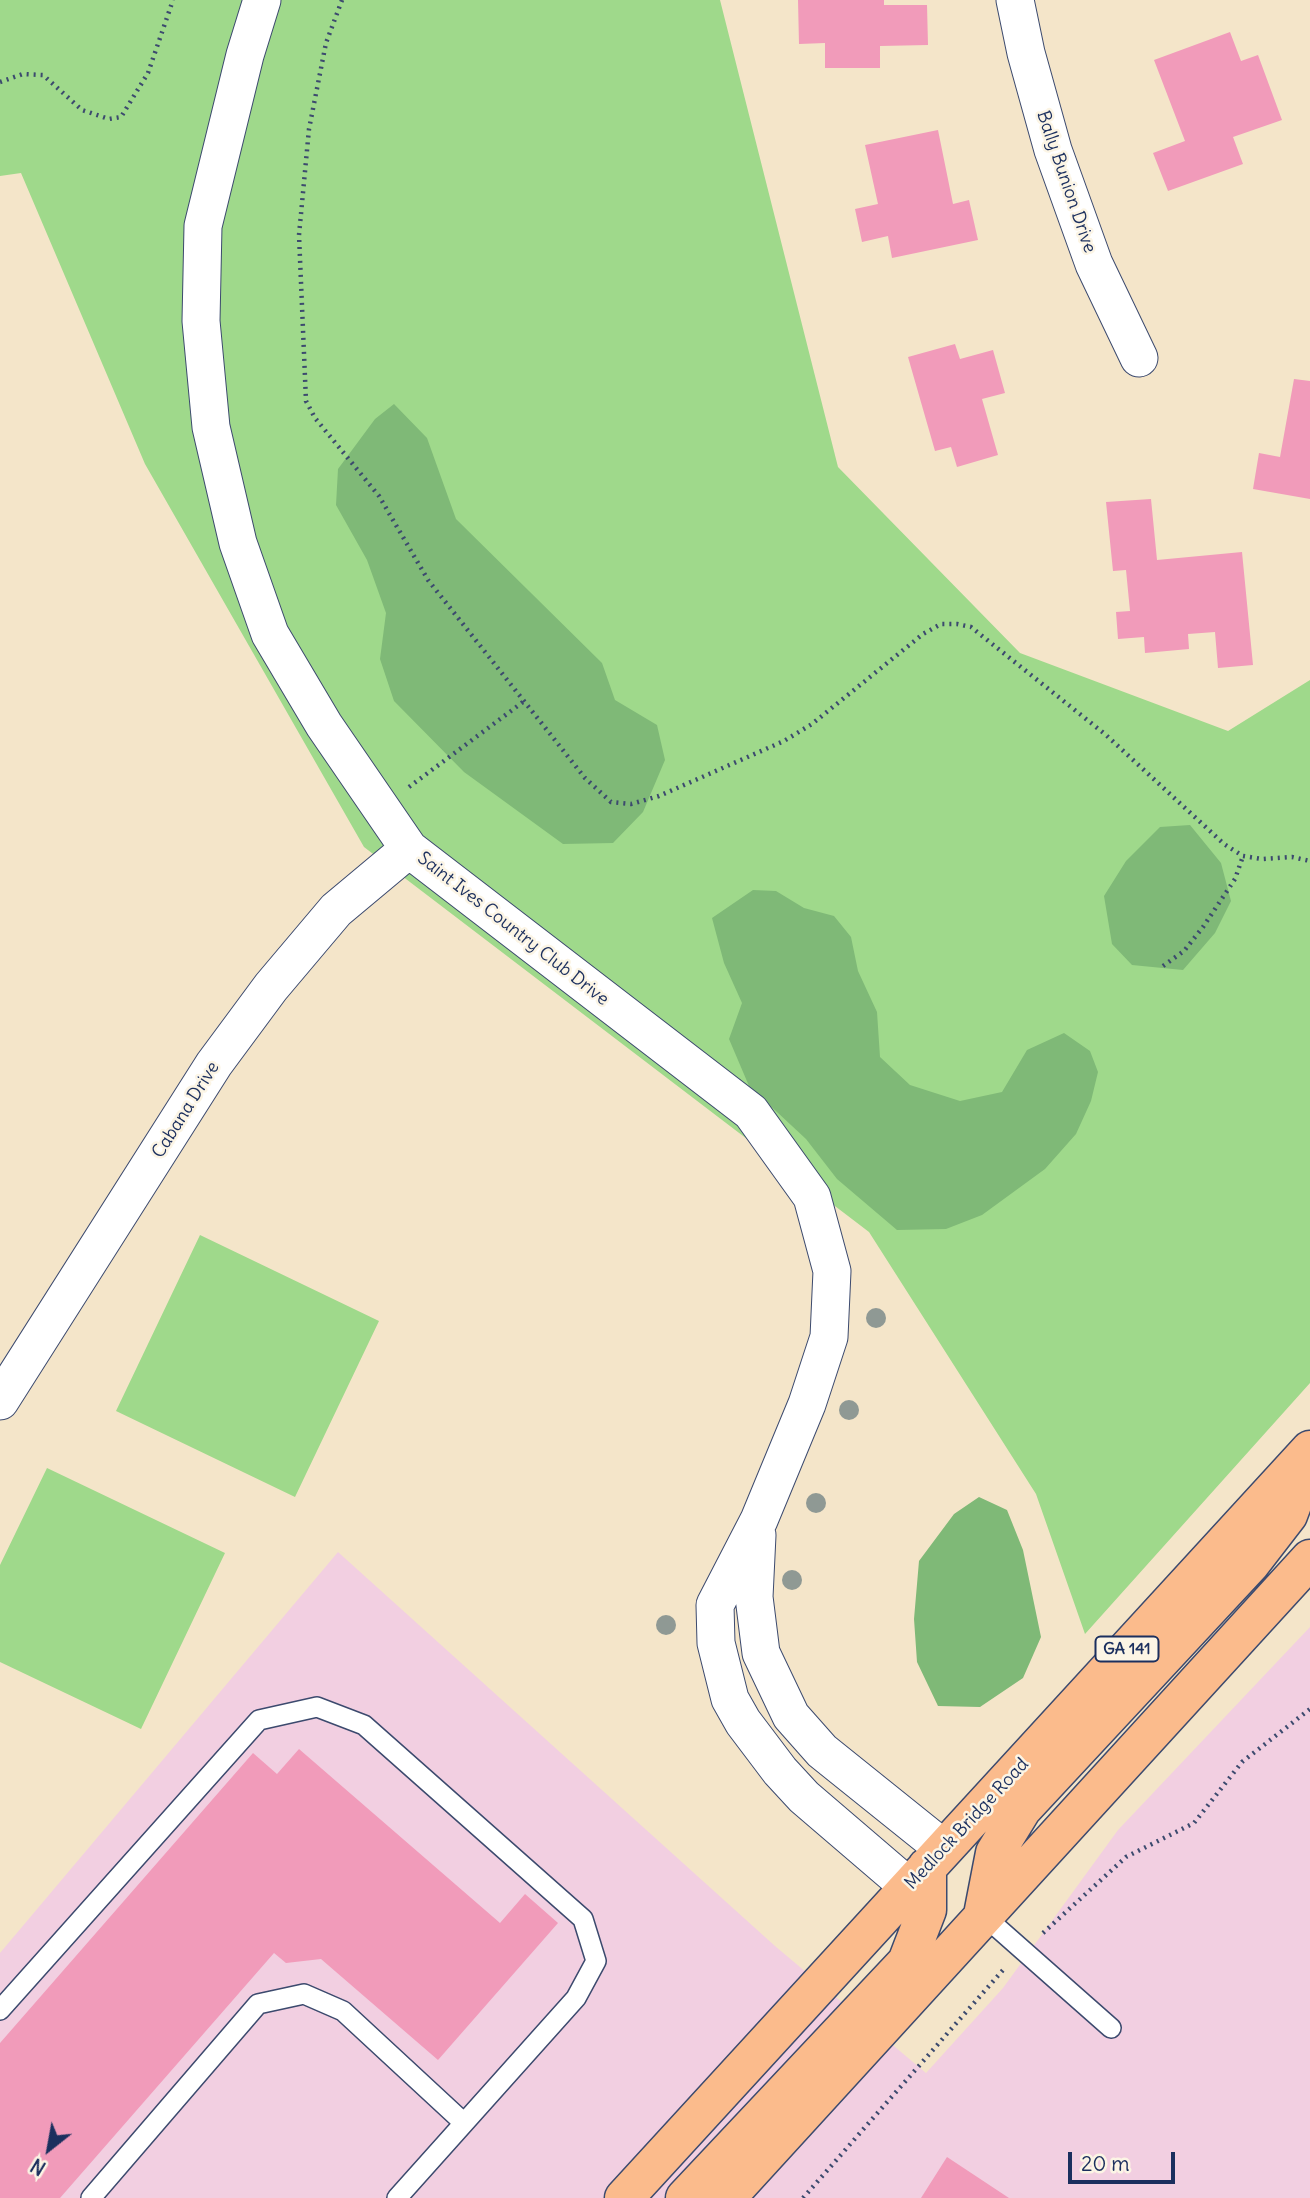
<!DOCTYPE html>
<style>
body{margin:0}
#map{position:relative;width:1310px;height:2198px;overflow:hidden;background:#f4e5c9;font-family:Delius,sans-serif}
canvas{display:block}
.north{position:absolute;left:14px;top:2114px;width:70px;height:70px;-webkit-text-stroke:5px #fcf5e5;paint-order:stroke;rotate:211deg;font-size:19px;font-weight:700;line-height:28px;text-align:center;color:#1b2f5e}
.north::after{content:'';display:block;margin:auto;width:24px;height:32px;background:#1b2f5e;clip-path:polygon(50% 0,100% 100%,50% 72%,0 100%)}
.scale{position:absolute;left:1068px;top:2152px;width:107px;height:32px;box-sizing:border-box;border:4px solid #1b2f5e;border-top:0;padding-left:9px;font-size:21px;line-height:24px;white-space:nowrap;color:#1b2f5e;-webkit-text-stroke:5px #fcf5e5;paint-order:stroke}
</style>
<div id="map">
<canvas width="1310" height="2198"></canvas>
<div class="north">N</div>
<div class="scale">20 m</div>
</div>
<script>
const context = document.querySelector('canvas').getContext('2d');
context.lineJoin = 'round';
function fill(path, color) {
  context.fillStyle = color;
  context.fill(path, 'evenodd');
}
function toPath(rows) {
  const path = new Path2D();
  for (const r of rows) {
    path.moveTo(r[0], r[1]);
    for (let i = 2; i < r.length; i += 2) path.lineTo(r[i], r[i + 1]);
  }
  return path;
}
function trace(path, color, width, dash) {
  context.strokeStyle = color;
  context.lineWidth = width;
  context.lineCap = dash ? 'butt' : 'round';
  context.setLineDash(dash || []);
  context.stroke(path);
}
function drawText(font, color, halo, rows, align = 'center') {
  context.font = font + ' Delius,sans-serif';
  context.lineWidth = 5;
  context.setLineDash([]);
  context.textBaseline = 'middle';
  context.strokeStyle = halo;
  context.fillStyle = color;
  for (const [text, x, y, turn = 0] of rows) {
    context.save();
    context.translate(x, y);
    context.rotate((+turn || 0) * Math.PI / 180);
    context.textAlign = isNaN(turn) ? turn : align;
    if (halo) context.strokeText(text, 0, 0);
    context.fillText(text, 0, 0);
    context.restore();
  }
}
fill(toPath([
 [338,1552,775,1946,926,2073,1003,1988,1118,1830,1310,1627,1310,2198,0,2198,0,1953]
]), '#f2cfe1');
fill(toPath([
 [0,0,720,0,838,467,1020,653,1228,731,1310,680,1310,1383,1085,1634,1036,1494,869,1232,364,847,145,464,21,173,0,176],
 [200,1235,379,1321,295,1497,116,1411],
 [47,1468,225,1553,141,1729,0,1662,0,1565]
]), '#9fd98b');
fill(toPath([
 [394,404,427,438,456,519,602,663,615,700,657,725,665,760,643,812,613,843,563,844,464,772,394,701,380,659,386,613,367,560,336,505,338,469,375,419],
 [1190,825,1221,863,1231,901,1215,933,1183,970,1132,965,1112,944,1104,896,1126,861,1160,827],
 [753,890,776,891,804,908,834,916,851,937,858,971,877,1012,880,1057,910,1085,960,1101,1002,1092,1027,1050,1064,1033,1090,1051,1098,1072,1091,1101,1076,1134,1045,1169,982,1215,946,1229,897,1230,837,1179,806,1139,749,1086,729,1039,742,1003,724,963,712,918],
 [979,1497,1007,1510,1023,1550,1041,1637,1023,1678,980,1707,938,1706,917,1662,914,1619,919,1561,954,1514]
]), '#7fb977');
fill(toPath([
 [798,0,884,0,884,5,927,5,928,45,880,46,880,68,825,68,825,43,799,44],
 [1230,32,1241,61,1258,55,1282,120,1233,137,1243,164,1168,191,1153,153,1185,141,1154,60],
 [938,130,953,204,969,200,978,240,892,258,888,236,862,242,855,209,878,204,865,145],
 [955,344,960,359,993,350,1005,393,982,399,998,455,957,467,951,447,935,451,908,357],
 [1294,379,1310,381,1310,499,1253,489,1259,453,1280,457],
 [1151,499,1157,560,1242,552,1253,665,1218,668,1215,632,1188,634,1189,649,1145,653,1144,637,1118,639,1116,612,1130,611,1126,570,1113,571,1106,502],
 [299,1749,500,1923,525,1894,558,1923,438,2060,321,1959,286,1963,274,1953,60,2198,0,2198,0,2043,253,1753,277,1774],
 [947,2157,1009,2198,921,2198]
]), '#f19bba');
const lane = toPath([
 [983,1915,1111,2028],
 [0,2010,259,1720,317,1707,364,1725,583,1919,596,1961,576,1998,397,2198],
 [91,2198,258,2004,304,1994,343,2011,464,2123]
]);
const street = toPath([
 [262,0,245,55,203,226,201,321,211,427,238,543,270,634,324,725,409,849,751,1112,812,1197,832,1271,829,1337,807,1404,759,1520,715,1605,716,1643,730,1699,743,1722,780,1771,804,1797,909,1887],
 [1015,0,1026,53,1053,150,1094,264,1139,358],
 [0,1401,214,1064,271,987,336,910,409,849],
 [757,1535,754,1597,761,1653,791,1716,822,1751,944,1849]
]);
const highway = toPath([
 [983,1915,995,1853,1022,1809,1251,1563,1288,1515,1297,1491,1292,1470],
 [624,2198,1310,1450],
 [685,2198,907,1962,927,1910,927,1867],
 [726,2198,1310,1559]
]);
trace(lane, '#3c4a6e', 22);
trace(street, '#3c4a6e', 39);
trace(highway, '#3c4a6e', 41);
trace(toPath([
 [342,0,326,43,309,129,299,235,306,401,315,418,379,496,428,580,585,778,611,802,631,804,659,796,784,741,812,724,923,634,941,624,957,624,971,627,1106,735,1224,844,1243,856,1262,859,1292,857,1310,861],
 [0,82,23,74,43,75,82,110,109,119,121,117,148,73,173,0],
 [409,787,523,702],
 [1163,966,1184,951,1203,927,1235,879,1243,856],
 [1043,1933,1126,1857,1194,1823,1242,1762,1310,1709],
 [803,2198,1003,1970]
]), '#3c4a6e', 4.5, [2, 5]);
trace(lane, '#fff', 19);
trace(street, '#fff', 37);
trace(highway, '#fbbb8c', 38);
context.fillStyle = '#8f9994';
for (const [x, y] of [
 [876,1318],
 [849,1410],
 [816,1503],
 [792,1580],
 [666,1625]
]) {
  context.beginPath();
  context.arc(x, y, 10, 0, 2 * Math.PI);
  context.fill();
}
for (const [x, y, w] of [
 [1127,1649,63]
]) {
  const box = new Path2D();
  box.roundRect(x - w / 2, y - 12.5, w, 25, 5);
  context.fillStyle = '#fcf5e5';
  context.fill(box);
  trace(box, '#1b2f5e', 2);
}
drawText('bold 16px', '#1b2f5e', null, [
 ["GA 141",1127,1649]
]);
drawText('18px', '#1b2f5e', '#fcf5e5', [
 ["Bally Bunion Drive",1066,182,71],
 ["Saint Ives Country Club Drive",513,929,38],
 ["Cabana Drive",186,1110,-58],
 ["Medlock Bridge Road",967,1824,-47]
]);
</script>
